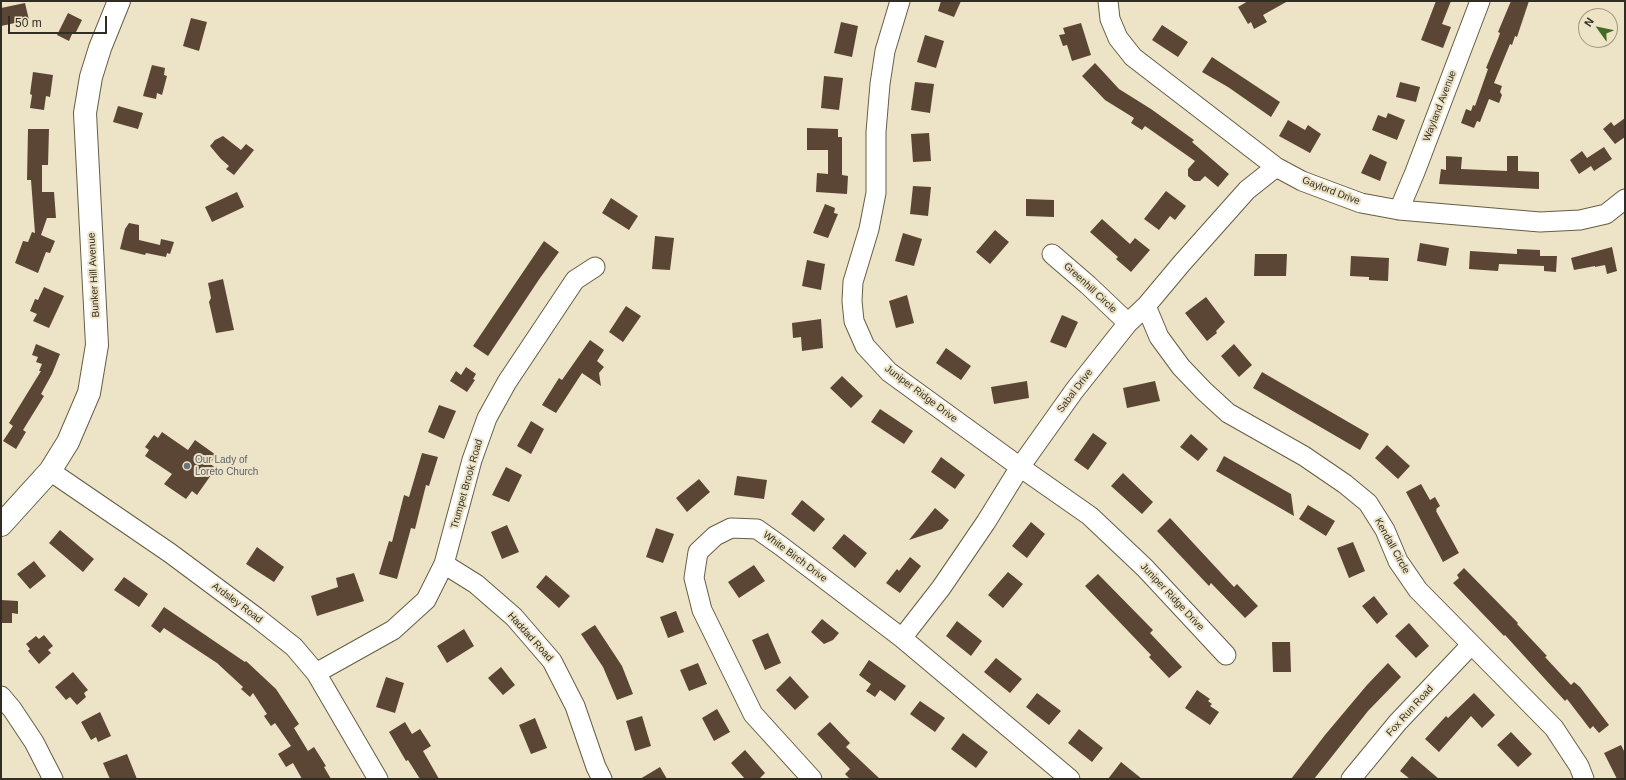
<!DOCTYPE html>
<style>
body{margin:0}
#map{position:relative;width:1626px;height:780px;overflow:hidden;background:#ede3c6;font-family:Arial,sans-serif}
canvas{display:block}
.frame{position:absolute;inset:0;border:2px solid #312d22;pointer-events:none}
.north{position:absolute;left:1578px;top:8px;width:40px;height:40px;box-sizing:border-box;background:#ede3c6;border:1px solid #a29a84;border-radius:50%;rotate:303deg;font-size:11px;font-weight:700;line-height:16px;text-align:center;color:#312d22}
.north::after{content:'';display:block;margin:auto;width:14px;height:18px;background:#436b26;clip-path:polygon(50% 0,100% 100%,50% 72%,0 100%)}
.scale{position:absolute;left:8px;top:16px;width:99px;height:18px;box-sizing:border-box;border:2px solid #312d22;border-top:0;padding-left:5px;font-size:12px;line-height:14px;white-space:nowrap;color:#312d22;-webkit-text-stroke:3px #ede3c6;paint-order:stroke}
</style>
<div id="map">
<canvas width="1626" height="780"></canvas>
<div class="frame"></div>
<div class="north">N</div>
<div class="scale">50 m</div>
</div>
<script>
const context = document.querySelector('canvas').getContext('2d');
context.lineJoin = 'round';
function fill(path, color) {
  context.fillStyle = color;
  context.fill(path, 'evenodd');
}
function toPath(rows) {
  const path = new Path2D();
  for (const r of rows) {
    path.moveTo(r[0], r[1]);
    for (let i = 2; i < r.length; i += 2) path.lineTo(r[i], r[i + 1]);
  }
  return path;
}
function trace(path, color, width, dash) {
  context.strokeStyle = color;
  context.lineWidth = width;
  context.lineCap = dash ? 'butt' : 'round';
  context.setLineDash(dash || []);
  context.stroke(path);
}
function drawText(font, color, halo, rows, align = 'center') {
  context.font = font + ' Arial,sans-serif';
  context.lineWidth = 4;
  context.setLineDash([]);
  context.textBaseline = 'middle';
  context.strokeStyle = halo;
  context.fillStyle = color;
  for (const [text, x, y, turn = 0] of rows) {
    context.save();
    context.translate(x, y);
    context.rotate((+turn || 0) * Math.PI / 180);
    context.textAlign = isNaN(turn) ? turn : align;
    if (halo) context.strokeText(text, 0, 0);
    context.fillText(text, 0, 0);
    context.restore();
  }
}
fill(toPath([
 [941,1,961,1,954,17,938,11],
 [1248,1,1288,1,1263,15,1267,22,1254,29,1251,22,1248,24,1238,7],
 [1436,1,1451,1,1442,24,1451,27,1443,48,1421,40],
 [1511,1,1529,1,1517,37,1515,36,1512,45,1510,44,1494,83,1502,86,1500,92,1502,95,1499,103,1489,99,1480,122,1477,121,1474,128,1461,123,1466,109,1471,111,1473,105,1475,106,1488,69,1486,68,1498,39,1500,33,1498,32],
 [25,3,29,20,1,26,1,8],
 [68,13,82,20,75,34,73,32,69,41,57,35],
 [191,18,207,22,199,51,183,46],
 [841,22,858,26,852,57,834,53],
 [1081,23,1091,55,1072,61,1067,45,1063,46,1059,35,1065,34,1063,28],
 [1162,25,1188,42,1178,57,1152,40],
 [925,35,944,41,936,68,917,62],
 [1212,57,1280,102,1271,117,1228,87,1202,72],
 [1095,63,1119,89,1151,109,1194,140,1192,142,1229,174,1218,187,1205,176,1200,181,1194,181,1188,176,1188,169,1195,161,1145,126,1142,130,1131,123,1134,118,1105,100,1082,76],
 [152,65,165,68,164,75,167,76,162,95,157,93,156,99,143,96],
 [33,72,53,75,50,97,46,96,44,110,30,108,32,95,30,94],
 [824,76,843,78,839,110,821,108],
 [915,82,934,84,930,113,911,110],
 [1400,82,1420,87,1416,102,1396,97],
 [118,106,143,113,138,129,113,122],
 [1388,113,1405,120,1397,140,1372,130,1378,115,1386,118],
 [1625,118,1625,137,1615,144,1603,129,1611,122,1614,126],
 [1288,120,1305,130,1308,125,1321,134,1310,153,1279,136],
 [807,128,838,129,838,137,842,137,842,175,848,176,847,194,816,192,817,173,828,174,828,150,807,150],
 [28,129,49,129,48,165,42,165,42,192,54,192,56,218,47,218,41,235,55,241,50,253,46,252,38,273,15,263,23,241,28,242,32,232,35,233,31,180,27,180],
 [929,133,931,161,913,162,911,134],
 [223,136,241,150,246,144,254,150,234,175,226,169,229,166,221,159,210,146,215,140],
 [1604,147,1612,159,1594,171,1591,166,1579,174,1570,160,1582,151,1587,158],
 [1370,154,1387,162,1380,181,1361,173],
 [1446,156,1462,157,1461,169,1507,171,1507,156,1518,156,1518,171,1539,172,1539,189,1439,184,1441,169,1446,170],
 [913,186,931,187,928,216,910,214],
 [1166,191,1186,206,1175,220,1170,216,1159,230,1144,219],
 [237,192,244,207,212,222,205,207],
 [611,198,638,216,629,230,602,213],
 [1026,199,1054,200,1054,217,1026,216],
 [825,204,835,208,834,213,838,214,828,238,813,233],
 [1102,219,1130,244,1135,238,1150,250,1131,272,1116,259,1118,257,1090,232],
 [129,223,139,225,139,240,160,245,161,239,174,242,170,254,167,253,166,257,146,253,145,255,120,249,125,229],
 [995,230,1009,242,990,264,976,252],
 [903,233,922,239,914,266,895,261],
 [655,236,674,238,670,270,652,269],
 [544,241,559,252,540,278,488,356,473,346],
 [1420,243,1449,248,1446,266,1417,261],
 [1612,247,1617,271,1607,274,1605,265,1595,267,1595,266,1574,270,1571,258],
 [1517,249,1540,250,1540,256,1557,256,1556,272,1544,271,1544,266,1499,264,1498,271,1469,269,1470,251,1517,254],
 [1255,254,1287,254,1286,276,1254,276],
 [1351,256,1389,258,1388,281,1369,280,1369,277,1350,276],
 [807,260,825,264,821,290,802,286],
 [223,279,234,330,216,333,209,302,211,298,208,283],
 [44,287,64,296,49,328,33,321,37,314,30,311,35,299,38,300],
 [907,295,914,323,896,328,889,301],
 [1206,297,1225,322,1216,331,1217,333,1207,341,1185,313],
 [626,306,641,316,623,342,609,332],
 [1062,315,1078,322,1066,348,1050,342],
 [821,319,823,348,802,351,801,337,793,338,792,323],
 [590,340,604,350,597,361,604,367,599,373,601,386,582,373,556,413,542,405,559,378,562,380],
 [36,344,60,354,52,374,41,394,44,396,23,430,26,432,16,449,3,441,13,426,9,423,41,371,39,371,42,364,36,362,38,357,32,355],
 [1234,344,1252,365,1239,377,1221,356],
 [946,348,971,366,961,380,936,363],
 [466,367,476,374,473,379,475,380,467,392,450,381,456,371,461,375],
 [1262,372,1369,434,1360,450,1253,388],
 [842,376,863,396,851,408,830,388],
 [1027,381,1029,398,994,404,991,387],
 [1155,381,1160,401,1127,408,1123,388],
 [439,405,456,411,444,439,428,432],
 [880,409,913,431,904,444,871,422],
 [531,421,544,429,531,454,517,446],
 [162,432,188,450,195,440,216,455,210,464,216,468,197,495,192,491,186,499,164,484,172,474,145,456,149,450,145,447,154,435,158,438],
 [1093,433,1107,443,1088,470,1074,460],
 [1191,434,1208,449,1198,461,1180,447],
 [1387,445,1410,466,1398,479,1375,458],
 [422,453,438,457,429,486,426,485,415,529,411,528,397,579,379,574,389,541,392,542,404,495,409,497],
 [1224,456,1291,494,1294,516,1216,471],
 [941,457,965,475,955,489,931,472],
 [506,467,522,475,509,502,492,495],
 [1123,473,1153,502,1142,514,1111,486],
 [737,476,767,480,764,499,734,495],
 [699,479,710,492,687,512,676,498],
 [1421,484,1430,500,1435,497,1440,506,1436,509,1437,510,1436,511,1459,553,1443,562,1406,492],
 [802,500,825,519,814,532,791,514],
 [1308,505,1335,521,1326,536,1299,519],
 [935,508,949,520,942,529,909,540],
 [1170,518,1234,587,1237,584,1258,606,1245,618,1211,583,1209,586,1157,531],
 [1031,522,1045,534,1027,558,1012,546],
 [507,525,519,552,502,559,491,532],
 [656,528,674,534,663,563,646,557],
 [60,530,94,559,83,572,49,543],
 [844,534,867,553,855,568,832,548],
 [1353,542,1365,571,1349,578,1337,548],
 [257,547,284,567,274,582,246,564],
 [910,557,921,566,900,593,886,583,897,569,899,571],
 [34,561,46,576,30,589,17,574],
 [754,565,765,581,739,598,728,582],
 [1464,568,1518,623,1517,624,1547,656,1545,657,1571,685,1574,682,1580,687,1609,725,1599,733,1593,726,1590,729,1567,699,1565,701,1505,635,1504,636,1453,583,1459,578,1457,575],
 [1008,572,1023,584,1003,608,988,595],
 [354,573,364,601,317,616,311,596,338,587,336,578],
 [1098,574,1153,630,1150,633,1182,667,1169,678,1149,657,1151,655,1085,586],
 [546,575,570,596,559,608,536,587],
 [124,577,148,594,139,607,114,590],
 [1374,596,1388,614,1377,624,1362,606],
 [1,600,18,601,18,614,12,613,12,623,1,623],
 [164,607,245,662,246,661,276,689,299,724,294,728,308,751,314,747,326,766,324,767,331,779,302,779,293,763,286,767,278,754,291,746,275,723,271,726,264,716,267,714,253,693,250,697,241,689,243,687,217,663,182,640,164,628,160,633,151,626],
 [676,611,684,632,668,638,660,617],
 [822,619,839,633,833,640,824,644,811,632],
 [957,621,982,641,971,656,946,636],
 [1409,623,1429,646,1416,658,1395,636],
 [595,625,622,666,633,694,617,700,603,667,581,634],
 [464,629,474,646,447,663,437,646],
 [768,633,781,663,765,670,752,640],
 [44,635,53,646,48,650,51,653,39,664,28,651,30,649,26,644,36,636,39,639],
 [1272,642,1290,642,1291,672,1273,672],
 [996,658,1022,679,1010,693,984,672],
 [869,660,906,686,895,701,880,690,875,697,866,691,871,684,859,675],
 [698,663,707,684,689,691,680,670],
 [1388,663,1401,677,1368,711,1314,779,1291,779,1325,735,1367,685],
 [501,667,515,685,503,695,488,678],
 [73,672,88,690,84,693,86,697,77,705,70,697,66,700,55,687],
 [790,676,809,697,795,710,776,690],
 [386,677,404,683,395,713,376,707],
 [1197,690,1210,699,1208,701,1212,704,1210,706,1219,712,1210,725,1185,708],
 [1037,693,1061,711,1049,725,1026,707],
 [1474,693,1495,715,1482,728,1471,716,1439,752,1425,739,1446,716,1448,718],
 [920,701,945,718,935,732,910,714],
 [717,709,730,732,714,741,702,718],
 [100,712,111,736,98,742,96,737,91,740,81,722],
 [642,716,651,746,635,751,626,721],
 [535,718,547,748,531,754,519,725],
 [405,722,412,734,420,729,431,746,423,751,439,779,420,779,408,760,406,761,389,732],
 [830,722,850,743,846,747,880,779,850,779,845,774,850,769,817,734],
 [1079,729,1103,748,1092,762,1068,743],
 [1511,732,1532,754,1518,767,1497,745],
 [963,733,988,752,976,768,951,749],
 [1621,745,1625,753,1625,779,1617,779,1604,753],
 [745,750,765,773,759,779,745,779,731,763],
 [127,754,137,779,110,779,103,763],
 [1412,756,1439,779,1410,779,1400,771],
 [1121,762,1142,779,1108,779],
 [660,767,667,779,640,779]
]), '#5b4635');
const minor = toPath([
 [900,1,885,51,880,84,876,132,876,193,869,229,853,282,852,301,854,321,865,346,889,372,1020,467,1090,516,1145,568,1226,655],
 [1108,1,1110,19,1118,38,1133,57,1276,167,1302,181,1334,193,1361,203,1399,210,1540,222,1580,220,1606,214,1625,199],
 [1399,210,1415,172,1480,1],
 [1052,254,1088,285,1128,323],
 [1146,306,1159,337,1181,367,1204,391,1228,413,1304,456,1345,484,1368,503,1385,530,1398,561,1418,590,1554,728,1579,766,1584,779],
 [50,471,170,553,256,617,294,647,316,673,378,779],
 [444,564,476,584,514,617,552,661,575,706,596,767,602,779],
 [902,638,941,588,986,522,1020,467,1074,391,1128,323,1146,306,1182,263,1247,190,1276,167],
 [316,673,393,630,426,600,444,564,472,460,487,418,507,382,575,280,595,267],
 [1,696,12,709,34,742,53,779],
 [812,779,753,714,702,610,694,578,698,552,715,536,731,528,757,529,781,546,902,638,1070,779],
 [1351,779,1398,722,1471,645]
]);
const major = toPath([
 [1,525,50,471,68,442,89,393,97,345,85,113,91,77,100,48,119,1]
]);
trace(minor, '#665e44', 21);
trace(major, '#665e44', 24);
trace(minor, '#fff', 19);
trace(major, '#fff', 22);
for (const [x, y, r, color] of [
 [187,466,4,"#6b7280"]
]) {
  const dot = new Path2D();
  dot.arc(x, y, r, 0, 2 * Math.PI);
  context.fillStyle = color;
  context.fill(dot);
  trace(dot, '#ede3c6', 1.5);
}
drawText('10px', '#312d22', '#ede3c6', [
 ["Wayland Avenue",1440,106,-69],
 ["Gaylord Drive",1331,191,21],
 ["Bunker Hill Avenue",94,275,-93],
 ["Greenhill Circle",1090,288,43],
 ["Sabal Drive",1075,391,-53],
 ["Juniper Ridge Drive",921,394,37],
 ["Trumpet Brook Road",467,484,-74],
 ["Kendall Circle",1392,546,61],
 ["White Birch Drive",795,557,37],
 ["Juniper Ridge Drive",1172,597,47],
 ["Ardsley Road",237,603,37],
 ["Haddad Road",530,637,48],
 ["Fox Run Road",1410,711,-48]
]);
drawText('10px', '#5b616d', '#ede3c6', [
 ["Our Lady of",195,460],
 ["Loreto Church",195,472]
], 'left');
</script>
